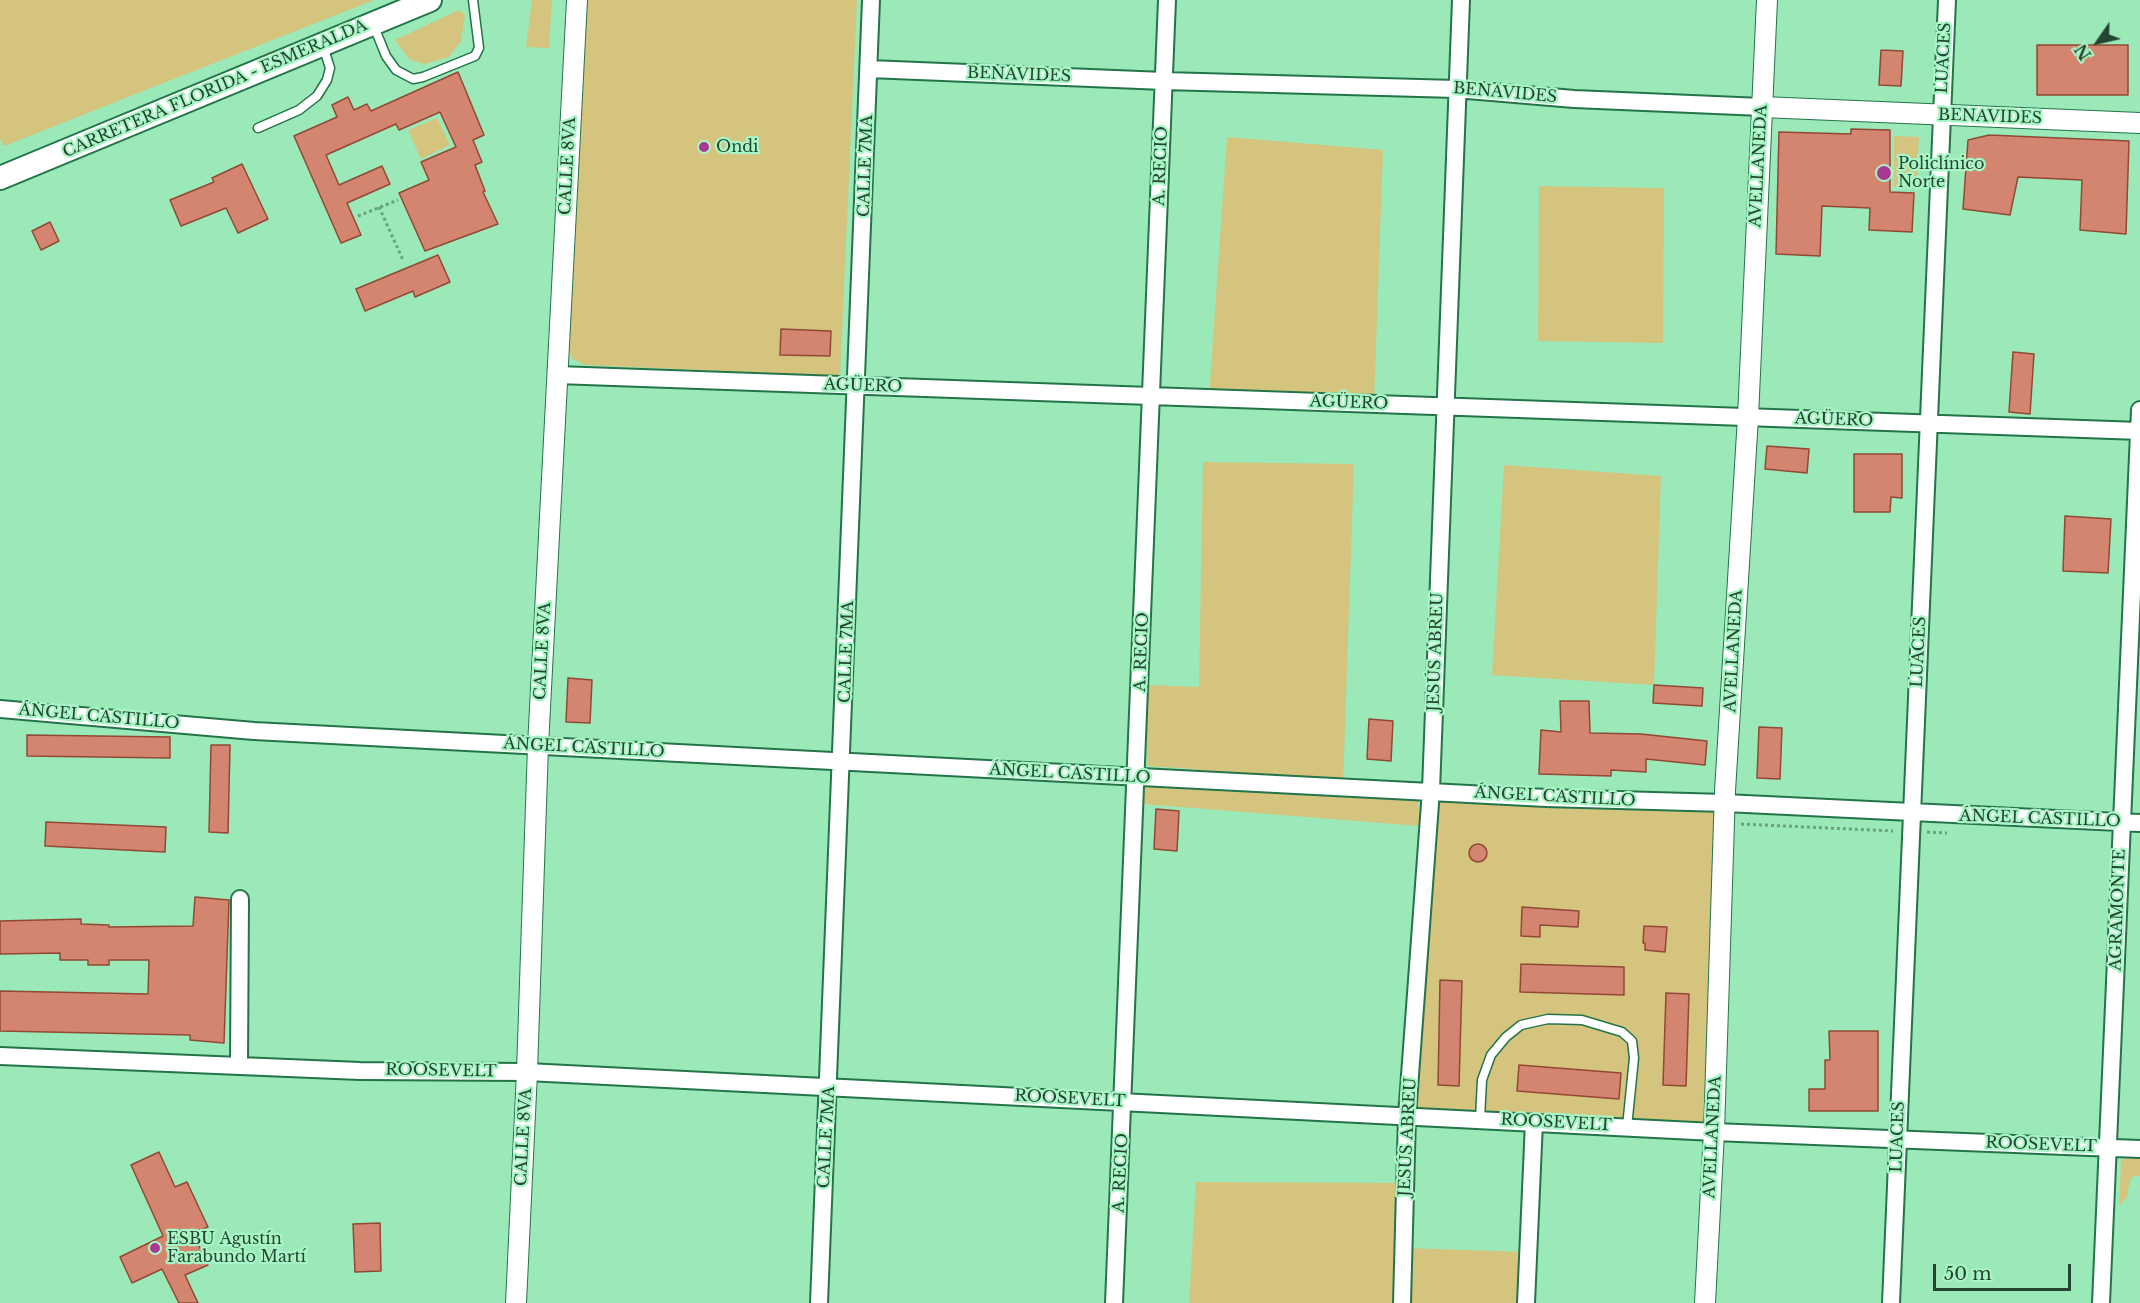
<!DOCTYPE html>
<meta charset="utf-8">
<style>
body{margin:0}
#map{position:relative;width:2140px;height:1303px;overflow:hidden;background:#9be8b8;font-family:"Libre Baskerville",serif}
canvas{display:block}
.north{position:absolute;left:2068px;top:12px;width:60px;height:60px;-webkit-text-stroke:4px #a8f6c5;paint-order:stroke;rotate:236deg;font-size:16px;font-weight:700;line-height:24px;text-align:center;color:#254532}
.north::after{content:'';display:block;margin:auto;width:21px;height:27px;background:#254532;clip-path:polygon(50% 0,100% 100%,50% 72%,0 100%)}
.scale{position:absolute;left:1933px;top:1264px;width:138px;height:27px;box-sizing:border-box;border:3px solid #254532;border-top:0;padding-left:8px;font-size:18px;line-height:21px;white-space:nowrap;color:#254532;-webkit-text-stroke:4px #a8f6c5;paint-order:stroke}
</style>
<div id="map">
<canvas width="2140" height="1303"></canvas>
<div class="north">N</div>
<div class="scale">50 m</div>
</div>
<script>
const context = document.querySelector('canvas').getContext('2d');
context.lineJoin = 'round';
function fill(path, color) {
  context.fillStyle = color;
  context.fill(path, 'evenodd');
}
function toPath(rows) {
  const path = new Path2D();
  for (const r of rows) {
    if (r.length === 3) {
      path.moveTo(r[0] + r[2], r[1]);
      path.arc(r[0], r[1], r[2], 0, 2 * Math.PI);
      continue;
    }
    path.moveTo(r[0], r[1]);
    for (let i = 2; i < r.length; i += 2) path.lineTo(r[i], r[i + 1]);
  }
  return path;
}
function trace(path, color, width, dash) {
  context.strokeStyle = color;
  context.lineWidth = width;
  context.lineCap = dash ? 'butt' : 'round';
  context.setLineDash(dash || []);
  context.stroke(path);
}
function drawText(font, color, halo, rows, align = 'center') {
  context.font = font + ' "Libre Baskerville",serif';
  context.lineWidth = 4.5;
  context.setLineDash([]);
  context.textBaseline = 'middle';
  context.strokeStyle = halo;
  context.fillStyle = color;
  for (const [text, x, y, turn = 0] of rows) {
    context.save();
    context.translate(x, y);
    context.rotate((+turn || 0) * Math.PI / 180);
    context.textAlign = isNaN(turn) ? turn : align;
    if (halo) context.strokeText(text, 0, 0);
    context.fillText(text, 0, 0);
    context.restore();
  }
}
fill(toPath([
 [0,0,374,0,4,146,0,139],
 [532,0,552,0,549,48,526,47],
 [584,0,857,0,840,376,585,365,571,358,566,321],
 [459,10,465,15,461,41,449,57,425,64,410,60,395,40],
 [437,118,450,145,421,159,408,130],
 [1894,136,1919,137,1916,188,1894,187],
 [1227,137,1383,150,1374,404,1209,398],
 [1539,186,1664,188,1663,343,1538,341],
 [1203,462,1354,464,1343,786,1725,803,1714,1132,1407,1116,1430,791,1418,803,1420,826,1143,804,1144,787,1196,787,1195,769,1147,766,1147,685,1199,687],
 [1504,465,1661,476,1654,685,1492,675],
 [2131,1155,2140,1156,2140,1176,2134,1176,2130,1180,2127,1197,2119,1206,2121,1160],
 [1196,1182,1405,1183,1404,1248,1528,1252,1526,1303,1189,1303]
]), '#d4c47e');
const building = toPath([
 [2037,45,2128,45,2128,95,2037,95,2037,45],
 [1881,50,1903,51,1901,86,1879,85,1881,50],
 [458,72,484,135,473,140,482,162,475,165,485,191,483,192,498,224,425,251,399,193,429,180,421,162,456,147,440,112,399,130,396,124,326,155,339,185,382,166,390,184,347,203,361,235,341,243,294,136,337,117,332,105,348,97,354,110,367,104,371,111,458,72],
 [1851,129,1890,130,1890,192,1914,193,1912,232,1869,230,1870,208,1822,206,1820,256,1776,254,1779,132,1851,134,1851,129],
 [1989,135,2129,141,2126,234,2080,230,2082,180,2018,177,2010,215,1963,209,1968,140,1989,135],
 [242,164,268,219,238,233,226,208,181,226,170,200,214,182,212,178,242,164],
 [50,222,59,241,41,250,32,231,50,222],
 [438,255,450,282,415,297,413,291,365,311,356,289,438,255],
 [781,329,831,331,830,356,780,355,781,329],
 [2013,352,2034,354,2030,414,2009,412,2013,352],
 [1767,446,1809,449,1807,473,1765,469,1767,446],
 [1854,454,1902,454,1902,498,1891,497,1890,512,1854,512,1854,454],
 [2065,516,2111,519,2108,573,2063,571,2065,516],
 [568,678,592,680,590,723,566,722,568,678],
 [1654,685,1703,688,1702,706,1653,703,1654,685],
 [1560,701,1589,701,1590,733,1641,734,1707,741,1705,765,1646,759,1646,772,1611,770,1611,776,1539,774,1541,730,1561,732,1560,701],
 [1369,719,1393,721,1391,761,1367,759,1369,719],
 [1759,727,1782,728,1780,779,1757,778,1759,727],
 [27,735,170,737,170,758,27,756,27,735],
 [211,745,230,745,228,833,209,832,211,745],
 [1156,809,1179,811,1177,851,1154,849,1156,809],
 [46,822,166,827,165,852,45,846,46,822],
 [1478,853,9],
 [195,897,229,900,224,1043,190,1040,190,1035,0,1031,0,991,148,994,149,960,109,960,109,965,88,965,88,960,60,960,60,953,0,954,0,921,81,919,81,924,109,925,109,927,193,926,195,897],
 [1522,907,1579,911,1578,927,1540,925,1540,937,1521,936,1522,907],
 [1644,926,1667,927,1665,952,1645,950,1645,943,1643,943,1644,926],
 [1521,964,1624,967,1624,995,1520,992,1521,964],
 [1440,980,1462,981,1459,1086,1438,1085,1440,980],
 [1666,993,1689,994,1686,1086,1663,1085,1666,993],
 [1829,1031,1878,1031,1878,1111,1809,1111,1809,1089,1825,1089,1825,1060,1830,1060,1829,1031],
 [1519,1065,1621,1073,1619,1099,1517,1091,1519,1065],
 [159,1152,175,1187,187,1182,208,1227,193,1233,208,1265,185,1275,198,1303,179,1303,162,1269,132,1283,120,1257,163,1236,131,1165,159,1152],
 [380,1223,381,1271,355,1272,353,1224,380,1223]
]);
fill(building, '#d3856f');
trace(building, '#914935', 1.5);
const service = toPath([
 [373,24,386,56,396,70,413,79,423,77,475,56,479,48,473,0],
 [258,128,299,110,317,96,327,80,330,68,323,46],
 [1480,1119,1482,1080,1491,1055,1506,1037,1521,1025,1548,1019,1582,1020,1622,1032,1632,1041,1634,1058,1627,1127]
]);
const minor = toPath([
 [869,69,1164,81,1456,89,1574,99,1762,107],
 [557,375,2140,431],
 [0,709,254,731,1546,798,1725,803,2140,823],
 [0,1056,360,1071,527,1072,1714,1132,2140,1149],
 [239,1064,240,899],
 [819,1303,871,0],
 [1114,1303,1167,0],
 [1402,1303,1407,1116,1431,790,1461,0],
 [1526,1303,1534,1122],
 [1891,1303,1947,0],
 [2101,1303,2140,410]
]);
const tertiary = toPath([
 [1762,107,2140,123],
 [516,1303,527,1072,538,746,577,0],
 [1705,1303,1714,1132,1725,791,1748,417,1767,0]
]);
const secondary = toPath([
 [0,178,430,0]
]);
trace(service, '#24744a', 11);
trace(minor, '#24744a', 20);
trace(tertiary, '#24744a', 22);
trace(secondary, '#24744a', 26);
trace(toPath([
 [379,207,403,260],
 [358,216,398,200],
 [1741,824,1893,831],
 [1927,832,1947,833]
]), '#68a27e', 3, [3, 3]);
trace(service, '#fff', 8);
trace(minor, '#fff', 16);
trace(tertiary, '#fff', 20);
trace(secondary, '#fff', 22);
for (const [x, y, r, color] of [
 [704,147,6,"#a93893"],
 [1884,173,8,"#a93893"],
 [155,1248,6,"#a93893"]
]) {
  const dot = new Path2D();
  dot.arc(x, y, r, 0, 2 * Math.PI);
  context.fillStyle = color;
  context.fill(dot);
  trace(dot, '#a8f6c5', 2);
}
drawText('16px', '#254532', '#a8f6c5', [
 ["LUACES",1944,58,-87],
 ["BENAVIDES",1019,75,2],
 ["CARRETERA FLORIDA - ESMERALDA",215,89,-23],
 ["BENAVIDES",1505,93,5],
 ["BENAVIDES",1990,117,2],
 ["CALLE 8VA",568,166,-87],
 ["CALLE 7MA",866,166,-88],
 ["A. RECIO",1161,166,-88],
 ["AVELLANEDA",1759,166,-87],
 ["AGÜERO",863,386,2],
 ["AGÜERO",1349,403,2],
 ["AGÜERO",1834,420,2],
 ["CALLE 8VA",543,651,-87],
 ["AVELLANEDA",1734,651,-87],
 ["CALLE 7MA",847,652,-88],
 ["A. RECIO",1142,652,-88],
 ["JESÚS ABREU",1436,652,-88],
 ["LUACES",1919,652,-87],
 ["ÁNGEL CASTILLO",99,717,5],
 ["ÁNGEL CASTILLO",584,748,3],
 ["ÁNGEL CASTILLO",1070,774,3],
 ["ÁNGEL CASTILLO",1555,797,3],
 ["ÁNGEL CASTILLO",2040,819,2],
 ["AGRAMONTE",2118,910,-88],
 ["ROOSEVELT",441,1071,1],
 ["ROOSEVELT",1070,1099,3],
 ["ROOSEVELT",1556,1123,3],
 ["CALLE 8VA",524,1137,-87],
 ["CALLE 7MA",827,1137,-87],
 ["JESÚS ABREU",1408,1137,-87],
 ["AVELLANEDA",1713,1137,-87],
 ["LUACES",1898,1137,-88],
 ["ROOSEVELT",2041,1145,2],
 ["A. RECIO",1121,1173,-87]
]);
drawText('16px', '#254532', '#a8f6c5', [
 ["Ondi",716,147],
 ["Policlínico",1898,164],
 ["Norte",1898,182],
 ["ESBU Agustín",167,1239],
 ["Farabundo Martí",167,1257]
], 'left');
</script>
